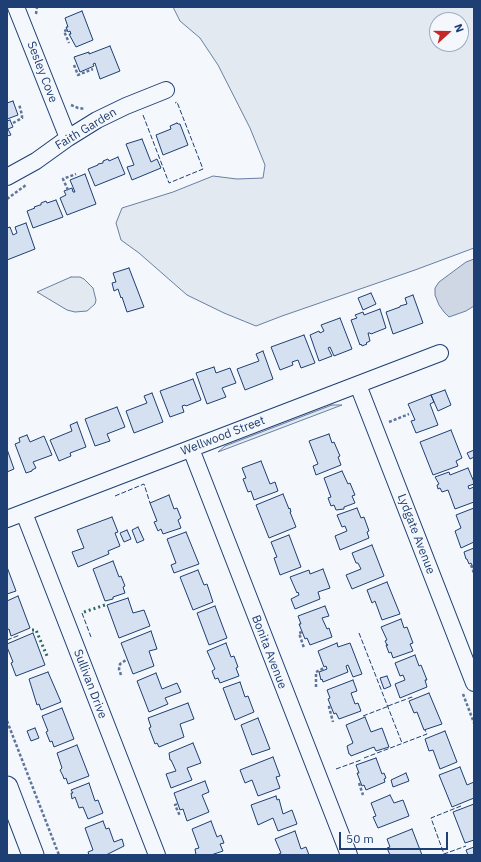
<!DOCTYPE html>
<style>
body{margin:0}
#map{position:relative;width:481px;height:862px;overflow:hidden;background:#f4f7fb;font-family:"IBM Plex Sans",sans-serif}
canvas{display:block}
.frame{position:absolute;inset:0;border:8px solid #1d3f73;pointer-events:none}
.north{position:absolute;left:429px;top:12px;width:40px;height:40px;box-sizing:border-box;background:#f4f7fb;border:1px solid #9eadc5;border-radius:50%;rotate:69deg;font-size:11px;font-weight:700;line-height:16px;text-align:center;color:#1d3f73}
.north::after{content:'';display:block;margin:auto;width:14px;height:18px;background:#c62828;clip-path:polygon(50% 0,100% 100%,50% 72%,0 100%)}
.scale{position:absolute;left:339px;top:832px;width:109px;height:18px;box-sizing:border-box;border:2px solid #1d3f73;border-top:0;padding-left:5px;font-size:12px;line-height:14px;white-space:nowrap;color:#1d3f73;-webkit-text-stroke:3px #f4f7fb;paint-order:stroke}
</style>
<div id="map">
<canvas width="481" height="862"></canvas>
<div class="frame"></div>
<div class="north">N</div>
<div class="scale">50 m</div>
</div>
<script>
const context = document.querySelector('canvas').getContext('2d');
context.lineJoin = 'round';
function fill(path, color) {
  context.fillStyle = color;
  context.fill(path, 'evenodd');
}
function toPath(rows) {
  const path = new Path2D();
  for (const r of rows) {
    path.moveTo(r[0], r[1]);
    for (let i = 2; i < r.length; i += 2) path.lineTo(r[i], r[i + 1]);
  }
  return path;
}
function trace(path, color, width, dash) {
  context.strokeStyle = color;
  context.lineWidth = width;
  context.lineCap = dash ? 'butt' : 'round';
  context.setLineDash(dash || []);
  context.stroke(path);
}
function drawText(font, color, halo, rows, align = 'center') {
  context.font = font + ' "IBM Plex Sans",sans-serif';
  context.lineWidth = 3;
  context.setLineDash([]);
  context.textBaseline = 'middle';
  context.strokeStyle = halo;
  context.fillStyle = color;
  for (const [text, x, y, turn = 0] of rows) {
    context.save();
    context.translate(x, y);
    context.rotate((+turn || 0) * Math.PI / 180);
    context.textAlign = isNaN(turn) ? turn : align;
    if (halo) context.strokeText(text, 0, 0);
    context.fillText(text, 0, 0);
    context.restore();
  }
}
const green = toPath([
 [173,7,474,7,474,248,415,270,282,316,256,326,224,313,187,295,139,253,121,240,116,223,122,208,173,192,213,176,237,179,263,178,265,165,250,128,218,65,200,38,180,21,173,7],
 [437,20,461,20,461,44,437,44,437,20],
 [71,277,80,277,84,279,93,288,96,300,95,304,87,311,75,312,67,310,37,292,71,277],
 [332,405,342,405,218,452,225,446,332,405]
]);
fill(green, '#e3e9f0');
trace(green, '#687fa3', 1);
const water = toPath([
 [474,259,474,306,466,311,449,317,444,312,439,305,435,295,435,288,439,282,466,262,474,259]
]);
fill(water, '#cfd7e4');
trace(water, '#687fa3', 1);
const building = toPath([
 [82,11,93,40,76,47,69,34,71,34,70,31,68,32,66,27,68,27,65,18,82,11],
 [110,46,120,71,100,79,95,63,93,64,94,66,80,72,74,57,89,52,89,54,110,46],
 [13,101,18,115,7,119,7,103,13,101],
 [10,120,13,127,8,129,11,135,7,136,7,121,10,120],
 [177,123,178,124,180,124,188,145,163,155,156,135,171,129,170,126,177,123],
 [142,139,151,162,157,159,161,168,132,180,127,167,134,165,126,144,142,139],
 [118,157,125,174,95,186,88,169,98,165,98,164,103,163,103,161,108,159,109,161,118,157],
 [85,174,96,204,67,215,60,198,66,195,64,191,72,188,73,192,75,192,70,180,85,174],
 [56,200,63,217,33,228,27,211,35,208,34,207,40,205,41,205,41,203,46,201,47,203,56,200],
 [26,223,35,249,7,260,7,228,10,227,13,235,17,233,15,227,26,223],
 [129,268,144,307,127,312,122,297,121,298,118,289,114,291,112,283,116,282,113,273,129,268],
 [371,293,376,304,363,310,358,298,371,293],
 [413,295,423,323,393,334,386,312,400,307,400,306,407,304,405,298,413,295],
 [380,309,386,328,371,334,370,333,368,333,370,341,366,343,367,344,362,346,361,344,360,345,351,320,357,318,355,315,363,312,364,315,380,309],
 [340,318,352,349,334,356,330,347,328,348,332,356,319,361,310,335,319,331,320,333,324,331,321,325,340,318],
 [304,335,315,363,301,368,298,360,292,362,293,365,280,370,271,347,304,335],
 [263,351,273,379,245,390,237,369,259,361,256,354,263,351],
 [214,367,216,373,230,368,236,383,222,388,226,397,207,404,196,373,214,367],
 [193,379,201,400,186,406,185,405,182,406,184,412,170,417,160,391,193,379],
 [445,390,451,405,438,411,431,395,445,390],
 [152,393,163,422,134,433,126,411,147,403,144,396,152,393],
 [431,395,434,402,430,404,438,425,416,433,411,421,415,420,408,404,431,395],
 [117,407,125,427,107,434,110,441,95,446,85,419,117,407],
 [77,422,86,447,70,453,71,456,59,461,50,440,72,431,70,425,77,422],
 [451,430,462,458,456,461,458,466,433,475,420,442,451,430],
 [329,434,332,443,334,442,340,456,338,457,341,465,316,475,313,466,318,464,309,441,329,434],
 [27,435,30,442,44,436,52,455,33,462,36,468,32,470,32,471,26,473,15,444,20,442,19,438,27,435],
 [474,450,474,457,470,459,467,453,474,450],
 [8,452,14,469,7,472,7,453,8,452],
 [261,461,270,484,275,482,278,491,254,500,251,491,248,492,243,479,246,478,242,468,261,461],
 [468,468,474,482,474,484,468,486,469,489,474,487,474,502,455,509,448,490,442,492,440,488,438,489,437,485,439,484,435,477,449,472,450,475,468,468],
 [342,471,348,484,350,483,355,495,352,496,355,503,344,507,344,509,336,510,334,505,331,506,328,498,331,497,324,478,342,471],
 [283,494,289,509,290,508,291,512,290,512,296,527,269,538,256,505,283,494],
 [169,495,174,509,177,508,181,518,178,520,181,528,163,534,161,529,158,531,154,522,157,521,150,503,169,495],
 [357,508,361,518,364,517,369,531,367,532,369,538,340,550,335,536,347,531,345,526,342,527,337,515,357,508],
 [474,508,474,542,461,548,455,531,461,528,456,515,474,508],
 [112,517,118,532,115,533,120,546,108,551,109,554,78,567,72,552,84,548,77,530,112,517],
 [138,527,144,540,137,543,132,530,138,527],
 [127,530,131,539,124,542,120,533,127,530],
 [186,532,199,564,174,573,171,565,176,563,167,539,186,532],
 [289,535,301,567,280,575,274,558,277,557,271,542,289,535],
 [372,545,384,576,352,589,346,575,361,569,358,563,356,563,352,553,372,545],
 [474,548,474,570,471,563,469,564,467,559,466,559,464,552,474,548],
 [113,561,119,577,121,576,125,586,123,587,125,593,113,597,113,599,105,601,93,569,113,561],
 [7,567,16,591,7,594,7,567],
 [323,569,330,588,318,592,320,599,295,609,291,599,299,595,298,592,297,593,290,577,309,570,310,574,323,569],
 [198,570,204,585,207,584,213,602,193,610,180,577,198,570],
 [387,582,400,614,382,620,375,601,372,603,367,590,387,582],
 [18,596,30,628,11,636,9,629,7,630,7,601,18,596],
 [128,598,133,613,144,610,150,626,119,638,107,605,128,598],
 [215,606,227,638,209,645,197,613,215,606],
 [325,606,329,616,322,618,327,629,329,628,332,637,310,645,307,638,305,639,299,624,301,624,298,616,325,606],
 [401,619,404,628,407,627,413,643,410,644,413,651,393,658,391,652,389,653,386,645,388,645,387,645,385,641,387,640,381,627,401,619],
 [151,631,157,649,149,651,154,666,133,674,121,643,151,631],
 [33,633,45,665,16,676,11,663,13,662,7,647,7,644,33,633],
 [226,643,231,657,234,656,238,667,236,668,239,676,220,683,218,678,215,679,212,671,215,669,207,651,226,643],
 [337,643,338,647,350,643,362,674,353,677,348,665,346,666,348,672,323,682,322,679,321,680,319,672,327,669,326,666,324,667,318,651,337,643],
 [415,655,419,666,421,665,427,680,425,680,427,687,400,698,395,684,405,680,403,675,400,676,395,663,415,655],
 [48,672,61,702,41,710,39,704,37,705,29,679,48,672],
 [156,673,162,689,177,683,181,692,165,698,168,704,149,712,137,681,156,673],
 [387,676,391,686,384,689,380,678,387,676],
 [353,680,357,691,351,693,355,704,358,703,361,711,339,719,336,713,334,714,328,699,330,698,327,690,353,680],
 [240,682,245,697,248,696,254,712,235,720,223,688,240,682],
 [429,693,442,724,424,730,417,712,414,713,409,701,429,693],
 [188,703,194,719,180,724,184,737,159,747,157,743,155,744,149,728,151,727,148,718,188,703],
 [62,708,74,739,54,747,52,741,50,742,46,732,48,731,42,716,62,708],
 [365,717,371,732,382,728,389,747,376,751,374,747,351,756,350,754,349,754,347,746,353,743,346,725,365,717],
 [258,718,270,749,252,755,241,725,258,718],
 [35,728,39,738,31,741,27,731,35,728],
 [445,731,457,762,440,769,433,750,429,751,425,739,445,731],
 [193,743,201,763,187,768,192,780,171,788,166,774,176,771,171,760,170,760,169,753,193,743],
 [77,745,89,776,68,784,66,778,64,779,63,776,60,770,62,768,57,753,77,745],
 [273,757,280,776,276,777,280,788,258,796,252,780,245,783,240,770,273,757],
 [376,758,382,774,384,773,386,778,384,779,385,782,366,790,364,785,362,786,357,773,359,773,356,765,376,758],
 [460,767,467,785,474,782,474,798,452,807,439,775,460,767],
 [406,773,409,781,393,787,391,780,406,773],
 [205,781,209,792,202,795,209,812,187,821,183,809,180,810,174,793,205,781],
 [89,783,95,801,98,800,103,813,88,819,83,807,79,808,75,797,72,799,71,793,73,793,71,790,89,783],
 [390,795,394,803,403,800,409,816,378,828,373,817,376,816,371,803,390,795],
 [276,796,277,800,279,799,283,814,292,810,297,824,278,831,273,818,258,825,251,805,276,796],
 [474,804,474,840,465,843,453,812,474,804],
 [103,821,106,829,109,828,114,842,122,839,124,846,106,855,89,855,88,852,93,850,85,828,103,821],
 [211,821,217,837,221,835,224,843,220,844,223,851,211,855,196,855,195,849,199,848,192,829,211,821],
 [412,829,422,855,390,855,387,848,390,847,387,839,412,829],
 [295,831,301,849,306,847,309,855,277,855,281,853,275,839,295,831],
 [474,847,474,855,468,855,466,850,474,847]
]);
fill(building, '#d5e0f0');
trace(building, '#1d3f73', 1);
const minor = toPath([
 [16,7,68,138],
 [7,177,36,161,68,138,97,120,126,106,166,90],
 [358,385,474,683],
 [191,449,349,855],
 [24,513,157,855],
 [7,519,440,353]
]);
const major = toPath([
 [7,787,33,855]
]);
trace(minor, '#1d3f73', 18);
trace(major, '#1d3f73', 23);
trace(toPath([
 [36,14,37,7],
 [67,30,64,31,69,43],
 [74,65,78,75,93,69],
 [71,105,78,108,85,109],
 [13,123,22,118,22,115,19,104],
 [68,190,63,179,76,174],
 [7,199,26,185],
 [389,422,409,414],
 [471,565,474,573],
 [302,632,299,633,304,648],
 [121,675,119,669,120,664,126,660],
 [316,687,316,672,324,668],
 [463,694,474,723],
 [330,707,329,707,333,722],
 [7,721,59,855],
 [359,783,363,795],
 [177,804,175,805,180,816]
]), '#5e769c', 2.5, [3, 2]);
trace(minor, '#f4f7fb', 16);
trace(major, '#f4f7fb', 21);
trace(toPath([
 [84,612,105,605],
 [32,630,36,630,47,656]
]), '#2c6c60', 3, [2, 3]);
trace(toPath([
 [143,115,169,183,203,169,177,102,175,103],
 [115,496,144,484,150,503],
 [82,613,91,637],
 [359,633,402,743],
 [7,640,20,635],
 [388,706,412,697,413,699],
 [363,716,389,706],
 [364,758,427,734,425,730],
 [336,769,361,760],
 [461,806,431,818,444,854,466,846]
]), '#1d3f73', 1, [5, 2]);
drawText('12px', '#1d3f73', '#f4f7fb', [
 ["Sesley Cove",42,72,69],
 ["Faith Garden",86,129,-31],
 ["Wellwood Street",223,436,-21],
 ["Lydgate Avenue",416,534,69],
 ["Bonita Avenue",269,652,69],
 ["Sullivan Drive",90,684,69]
]);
</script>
